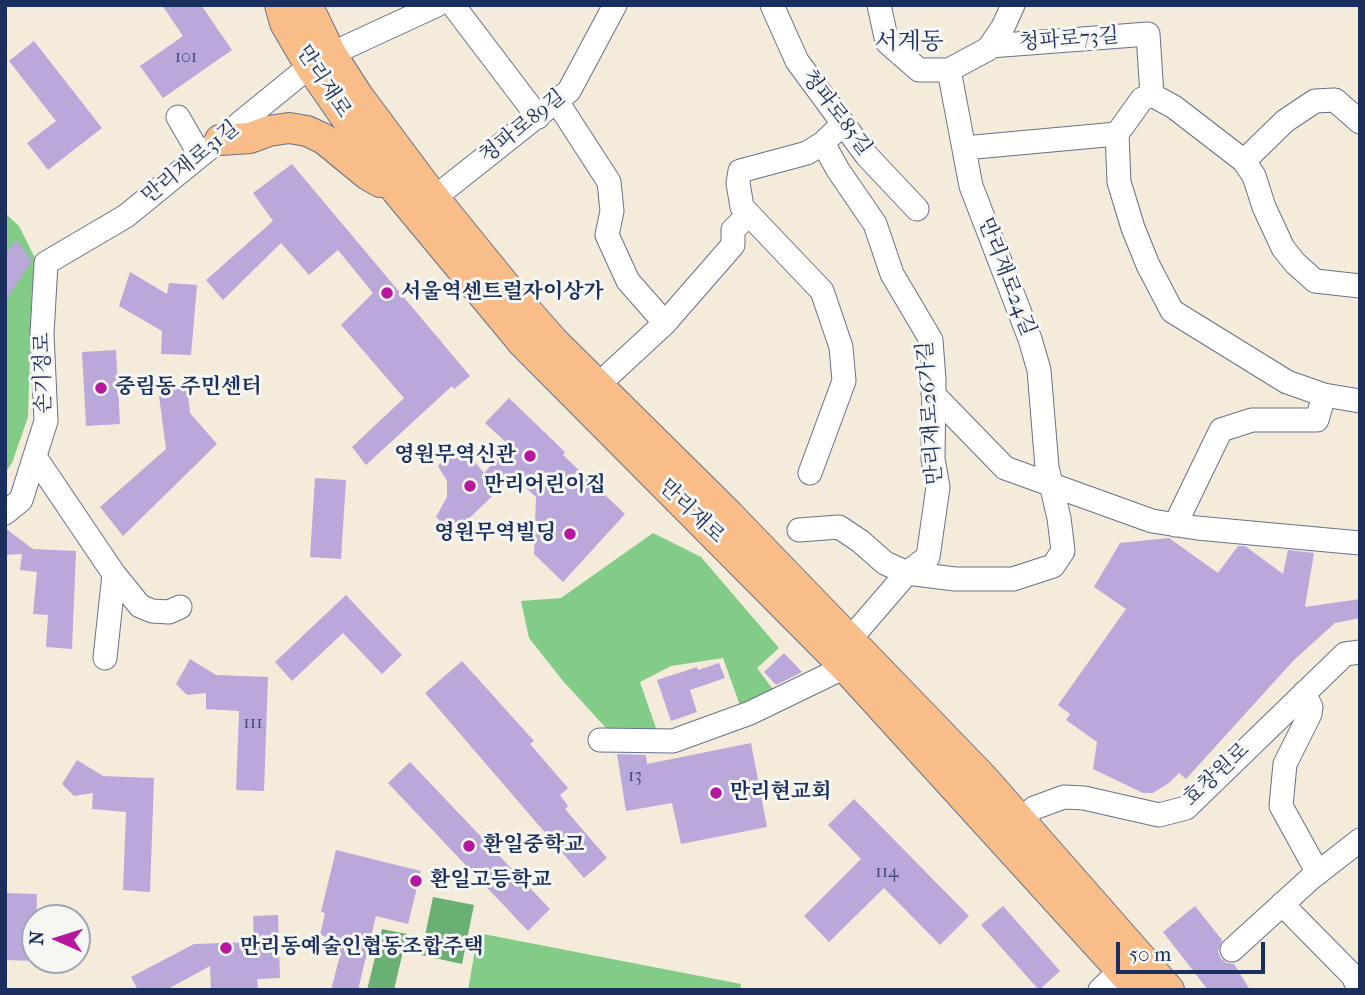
<!DOCTYPE html>
<meta charset="utf-8">
<style>
body{margin:0}
#map{position:relative;width:1365px;height:995px;overflow:hidden;background:#f4ebdb;font-family:"IM FELL French Canon",serif}
canvas{display:block}
.frame{position:absolute;inset:0;border:7px solid #1b2f5e;pointer-events:none}
.north{position:absolute;left:21px;top:904px;width:70px;height:70px;box-sizing:border-box;background:#f6f6f2;border:2px solid #9ea6b7;border-radius:50%;rotate:273deg;font-size:19px;font-weight:700;line-height:28px;text-align:center;color:#1b2f5e}
.north::after{content:'';display:block;margin:auto;width:24px;height:32px;background:#b5179e;clip-path:polygon(50% 0,100% 100%,50% 72%,0 100%)}
.scale{position:absolute;left:1116px;top:942px;width:149px;height:32px;box-sizing:border-box;border:4px solid #1b2f5e;border-top:0;padding-left:9px;font-size:21px;line-height:24px;white-space:nowrap;color:#1b2f5e;-webkit-text-stroke:5px #f6f6f2;paint-order:stroke}
</style>
<div id="map">
<canvas width="1365" height="995"></canvas>
<div class="frame"></div>
<div class="north">N</div>
<div class="scale">50 m</div>
</div>
<script>
const context = document.querySelector('canvas').getContext('2d');
context.lineJoin = 'round';
function fill(path, color) {
  context.fillStyle = color;
  context.fill(path, 'evenodd');
}
function toPath(rows) {
  const path = new Path2D();
  for (const r of rows) {
    path.moveTo(r[0], r[1]);
    for (let i = 2; i < r.length; i += 2) path.lineTo(r[i], r[i + 1]);
  }
  return path;
}
function trace(path, color, width, dash) {
  context.strokeStyle = color;
  context.lineWidth = width;
  context.lineCap = dash ? 'butt' : 'round';
  context.setLineDash(dash || []);
  context.stroke(path);
}
function drawText(font, color, halo, rows, align = 'center') {
  context.font = font + ' "IM FELL French Canon","Noto Serif KR",serif';
  context.lineWidth = 6;
  context.setLineDash([]);
  context.textBaseline = 'middle';
  context.strokeStyle = halo;
  context.fillStyle = color;
  for (const [text, x, y, turn = 0] of rows) {
    context.save();
    context.translate(x, y);
    context.rotate((+turn || 0) * Math.PI / 180);
    context.textAlign = isNaN(turn) ? turn : align;
    if (halo) context.strokeText(text, 0, 0);
    context.fillText(text, 0, 0);
    context.restore();
  }
}
fill(toPath([
 [5,213,19,226,36,260,32,289,28,417,12,463,5,473],
 [653,533,701,557,779,648,757,668,775,692,742,711,723,658,671,666,640,682,658,734,606,728,563,681,529,638,521,601,561,598],
 [478,933,741,984,740,990,468,990]
]), '#83cc88');
fill(toPath([
 [433,897,474,905,462,964,421,955],
 [382,929,407,934,394,990,367,990]
]), '#6ab074');
fill(toPath([
 [162,5,201,5,232,50,163,98,140,66,183,36],
 [34,41,102,128,48,170,27,143,56,121,9,61],
 [292,164,470,376,454,389,452,386,366,465,352,447,404,398,341,325,373,293,338,250,309,275,281,243,223,300,206,280,273,221,253,193],
 [16,240,32,261,5,301,5,255],
 [130,272,167,294,169,283,197,285,191,355,161,354,162,331,119,306],
 [116,350,120,424,86,426,82,352],
 [187,386,190,413,217,444,123,536,100,507,166,449,158,388],
 [509,398,565,452,563,455,625,514,563,582,534,554,536,497,513,476,453,534,436,517,447,497,447,481,438,466,459,443,484,473,509,445,485,423],
 [315,478,346,480,341,559,310,557],
 [5,528,33,549,76,551,72,649,46,647,48,615,33,614,37,572,20,570,22,554,5,555],
 [1169,538,1218,573,1238,546,1245,546,1283,574,1288,550,1314,553,1305,607,1360,599,1360,618,1335,623,1294,660,1186,779,1179,773,1169,783,1153,793,1143,793,1093,769,1097,742,1066,720,1070,714,1058,705,1126,609,1094,587,1120,543],
 [346,595,402,655,382,674,343,633,292,681,275,662],
 [784,653,802,672,776,685,764,672],
 [190,659,216,675,268,677,264,791,236,790,239,711,206,709,206,693,187,695,176,684],
 [462,661,534,741,530,744,568,788,560,795,568,806,565,809,607,858,584,878,425,693],
 [719,663,725,678,690,690,697,712,671,721,657,680,697,667,698,670],
 [751,743,767,827,681,844,672,803,626,811,617,754,646,755,647,764],
 [77,760,103,776,154,778,150,892,123,890,126,812,92,809,93,793,74,796,62,784],
 [410,762,550,909,528,931,388,783],
 [854,799,969,916,940,945,884,888,829,942,804,916,861,859,828,825],
 [336,850,421,871,408,924,376,916,358,990,331,990,340,955,323,951,327,937,320,935,325,913,321,912],
 [5,893,37,894,35,961,5,960],
 [1003,906,1060,971,1039,990,981,925],
 [1195,906,1222,940,1218,952,1221,959,1227,963,1234,964,1250,990,1208,990,1163,932],
 [278,915,280,978,257,979,258,990,211,990,210,966,166,990,138,990,131,977,194,944,254,942,253,916]
]), '#baa8da');
const minor = toPath([
 [453,5,538,117],
 [772,5,797,61,867,156,917,209],
 [879,5,887,42,919,70,949,70,988,49,1003,27,1013,5],
 [990,46,1148,34,1152,95],
 [556,100,609,182,612,211,607,235,628,281,665,323,598,385],
 [178,117,200,155],
 [1117,134,1142,99,1152,95,1174,107,1244,161,1254,176,1264,207,1283,248,1295,263,1315,281,1360,286],
 [823,143,838,170,875,224,892,274,931,340,934,380,933,459,938,487,928,557,907,573,851,638],
 [964,148,1117,134,1119,182,1133,228,1148,265,1172,311,1287,382,1324,395,1360,401],
 [1244,161,1285,121,1315,101,1335,100,1360,122],
 [434,198,569,91,615,5],
 [665,323,733,245,733,230,749,214],
 [933,394,1005,468,1152,521,1197,528,1360,543],
 [35,457,114,574,105,658],
 [810,473,844,381,841,347,822,291,742,207,738,183,740,171,807,153,823,143,843,124],
 [5,513,21,500,46,421,42,334,46,263,126,216,310,66,331,54,437,5],
 [1175,525,1221,430,1252,420,1317,420,1324,395],
 [799,530,839,527,860,541,885,563,907,573,955,579,1013,579,1053,566,1063,551,1059,518,1047,467,1039,370,1030,339,971,186,949,70],
 [114,574,140,606,152,611,169,612,180,607],
 [1304,693,1311,707,1310,714,1285,764,1281,806,1318,873],
 [600,740,673,741,750,713,845,667],
 [1009,832,1034,808,1064,797,1084,798,1159,815,1186,808,1345,654,1360,652],
 [1282,904,1353,976,1359,990],
 [1232,950,1310,879,1360,840],
 [1100,990,1131,960]
]);
const major = toPath([
 [280,5,285,23,310,66,396,190,523,343,845,667,1139,990],
 [307,5,331,54,358,96,434,198,512,294,554,342,729,515,983,778,1169,990],
 [220,140,250,138,269,131,289,128,307,131,324,139,368,175,380,182]
]);
trace(minor, '#67718a', 25);
trace(major, '#67718a', 32);
trace(minor, '#fff', 23);
trace(major, '#f8bd89', 30);
for (const [x, y, r, color] of [
 [387,293,7,"#b5179e"],
 [101,388,7,"#b5179e"],
 [530,456,7,"#b5179e"],
 [470,486,7,"#b5179e"],
 [570,534,7,"#b5179e"],
 [716,793,7,"#b5179e"],
 [469,846,7,"#b5179e"],
 [416,881,7,"#b5179e"],
 [226,948,7,"#b5179e"]
]) {
  const dot = new Path2D();
  dot.arc(x, y, r, 0, 2 * Math.PI);
  context.fillStyle = color;
  context.fill(dot);
  trace(dot, '#f6f6f2', 2.5);
}
drawText('18px', '#434d7d', null, [
 ["101",186,58],
 ["111",253,724],
 ["13",635,777],
 ["114",887,873]
]);
drawText('21px', '#1b2f5e', '#f6f6f2', [
 ["청파로73길",1069,40,-4],
 ["만리재로",323,82,57],
 ["청파로85길",836,113,53],
 ["청파로89길",523,127,-39],
 ["만리재로31길",191,163,-39],
 ["만리재로24길",1006,277,69],
 ["손기정로",44,373,-91],
 ["만리재로26가길",931,413,-94],
 ["만리재로",691,512,44],
 ["효창원로",1217,775,-43]
]);
drawText('bold 21px', '#1b2f5e', '#f6f6f2', [
 ["서울역센트럴자이상가",401,293],
 ["중림동 주민센터",115,388],
 ["영원무역신관",516,456,"right"],
 ["만리어린이집",484,486],
 ["영원무역빌딩",556,534,"right"],
 ["만리현교회",730,793],
 ["환일중학교",483,846],
 ["환일고등학교",430,881],
 ["만리동예술인협동조합주택",240,948]
], 'left');
drawText('24px', '#1b2f5e', '#f6f6f2', [
 ["서계동",909,43]
]);
</script>
